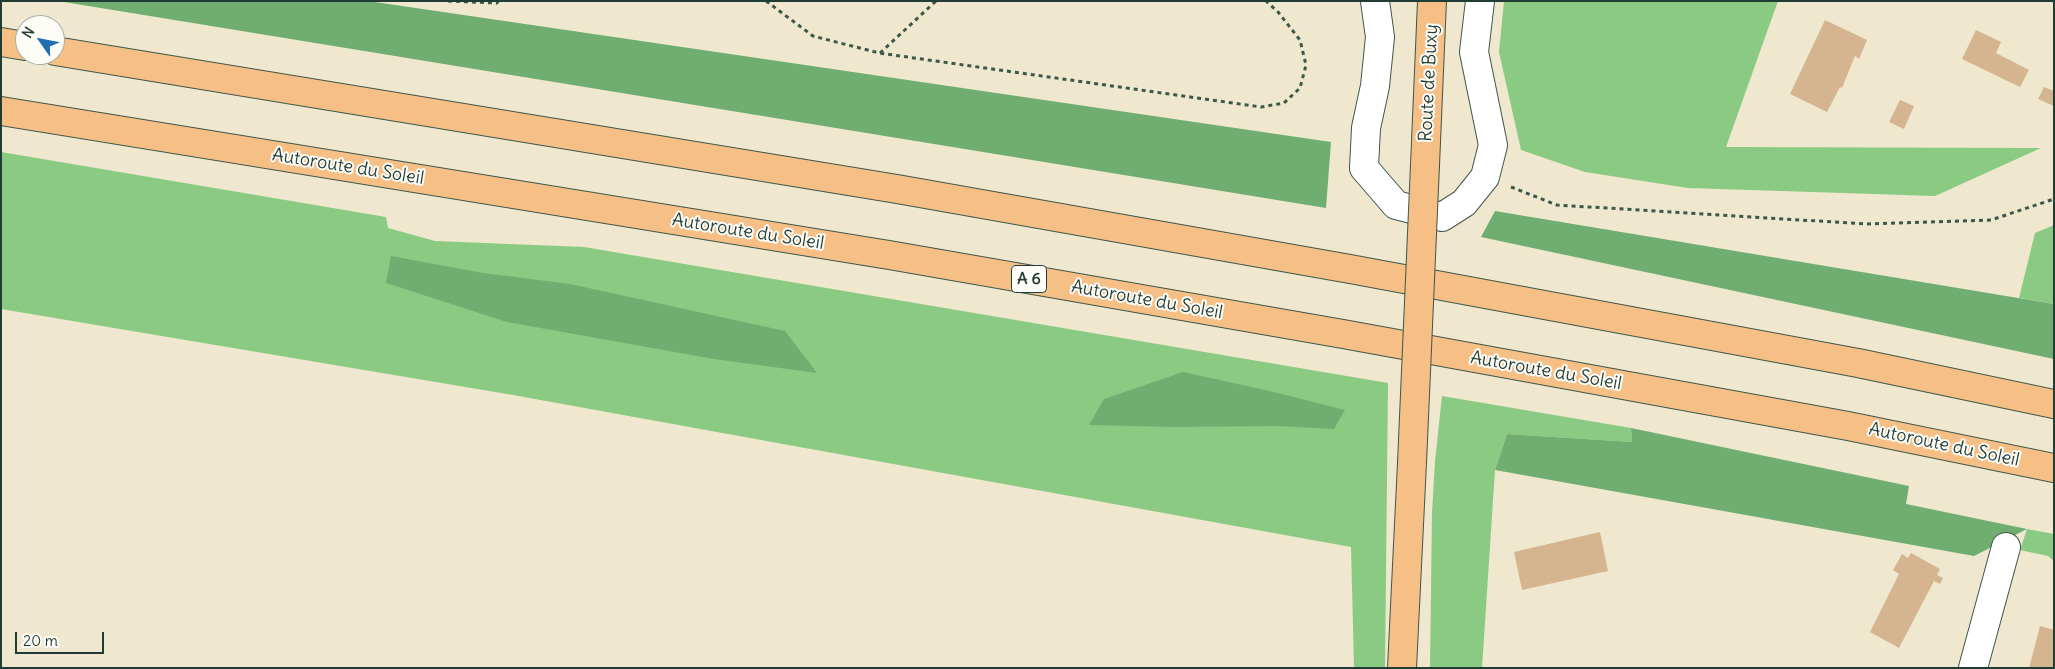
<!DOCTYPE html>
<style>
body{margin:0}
#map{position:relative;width:2055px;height:669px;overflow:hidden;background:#efe8ce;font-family:Delius,sans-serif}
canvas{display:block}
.frame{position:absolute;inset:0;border:2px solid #1f3d34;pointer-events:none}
.north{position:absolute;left:15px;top:15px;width:50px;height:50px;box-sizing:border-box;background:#fdfcf7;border:1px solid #a4b0a9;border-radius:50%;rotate:303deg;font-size:14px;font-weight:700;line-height:20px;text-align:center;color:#1f3d34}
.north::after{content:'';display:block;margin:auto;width:18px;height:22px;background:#1f6fb2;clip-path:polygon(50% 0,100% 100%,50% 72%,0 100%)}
.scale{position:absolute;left:15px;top:632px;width:89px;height:22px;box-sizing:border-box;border:2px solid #1f3d34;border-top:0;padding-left:6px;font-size:15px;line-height:18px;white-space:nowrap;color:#1f3d34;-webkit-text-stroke:4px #fdfcf7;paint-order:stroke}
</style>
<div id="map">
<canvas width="2055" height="669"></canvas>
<div class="frame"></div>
<div class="north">N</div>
<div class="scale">20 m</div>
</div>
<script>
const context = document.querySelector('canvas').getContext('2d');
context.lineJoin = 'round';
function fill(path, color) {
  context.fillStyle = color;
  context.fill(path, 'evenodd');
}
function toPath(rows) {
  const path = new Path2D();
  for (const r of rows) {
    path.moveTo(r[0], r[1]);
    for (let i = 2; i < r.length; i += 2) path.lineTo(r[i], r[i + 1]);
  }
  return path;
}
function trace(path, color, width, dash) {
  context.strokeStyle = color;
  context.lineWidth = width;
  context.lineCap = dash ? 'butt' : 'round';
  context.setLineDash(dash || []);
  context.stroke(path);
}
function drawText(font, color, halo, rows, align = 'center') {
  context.font = font + ' Delius,sans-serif';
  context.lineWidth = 4;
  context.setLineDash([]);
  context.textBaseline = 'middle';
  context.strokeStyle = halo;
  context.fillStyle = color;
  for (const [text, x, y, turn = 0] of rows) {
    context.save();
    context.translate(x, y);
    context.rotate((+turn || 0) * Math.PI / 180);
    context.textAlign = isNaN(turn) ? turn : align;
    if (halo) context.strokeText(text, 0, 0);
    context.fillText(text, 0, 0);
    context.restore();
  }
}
fill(toPath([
 [1504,1,1778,1,1726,147,2041,148,1935,196,1688,188,1585,172,1521,150,1499,52],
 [1,152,386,217,388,228,435,241,584,247,1388,383,1385,668,1354,668,1351,547,513,395,1,309],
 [2054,225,2054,304,2019,298,2035,233],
 [1442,396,1631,428,1632,442,1507,434,1495,470,1482,668,1430,668,1432,513,1435,461],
 [2027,529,2054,534,2054,561,2048,556,2020,550]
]), '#8aca82');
fill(toPath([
 [58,1,368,1,1331,142,1326,208],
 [1495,211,2054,304,2054,359,1481,237],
 [391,256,483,273,570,284,785,331,817,373,714,359,507,322,386,283],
 [1183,372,1274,392,1345,410,1334,429,1278,426,1173,427,1089,425,1104,399],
 [1631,428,1909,486,1906,504,2027,529,1974,556,1495,470,1507,434,1632,442]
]), '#6fae70');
fill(toPath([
 [1825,20,1867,40,1859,59,1855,56,1842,88,1840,87,1827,112,1790,94],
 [1976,30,2001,42,1996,53,2029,70,2020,87,1962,59],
 [2044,87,2054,91,2054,106,2038,99],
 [1900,100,1914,106,1904,129,1889,122],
 [1600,532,1608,571,1522,590,1514,552],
 [1911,553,1940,569,1937,575,1943,578,1940,584,1934,581,1899,648,1870,632,1899,574,1893,570,1902,554,1908,558],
 [2040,626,2054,630,2054,668,2029,668]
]), '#d5b58f');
const minor = toPath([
 [1375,1,1380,37,1375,86,1366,128,1364,168,1396,205,1442,217,1464,203,1485,177,1493,145,1474,52,1480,1],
 [1973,668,2006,547]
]);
const major = toPath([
 [1425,165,1432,1],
 [1402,668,1412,463]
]);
const highway = toPath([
 [1,42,25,46],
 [55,51,897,189,1350,269,1858,363,2054,404],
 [1,111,889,255,1343,334,1848,426,2054,468]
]);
trace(minor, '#3e574b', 30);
trace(major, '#3e574b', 30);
trace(highway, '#3e574b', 30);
trace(toPath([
 [448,1,497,3,498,1],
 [766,1,813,36,879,53,1261,107,1284,103,1300,88,1306,65,1300,40,1278,12,1266,1],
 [880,53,936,1],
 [1511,187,1557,205,1866,224,1991,220,2054,199]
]), '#3e574b', 3, [4, 4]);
trace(minor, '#fff', 28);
trace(major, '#f5bf86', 28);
trace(highway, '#f5bf86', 28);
const majorBridge = toPath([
 [1412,463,1425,165]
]);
trace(majorBridge, '#3e574b', 30, []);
trace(majorBridge, '#f5bf86', 28);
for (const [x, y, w] of [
 [1029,279,35]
]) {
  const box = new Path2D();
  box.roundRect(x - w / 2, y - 13.5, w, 27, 4);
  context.fillStyle = '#fdfcf7';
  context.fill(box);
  trace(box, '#1f3d34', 1);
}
drawText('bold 16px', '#1f3d34', null, [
 ["A 6",1029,279]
]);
drawText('18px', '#1f3d34', '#fdfcf7', [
 ["Route de Buxy",1429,83,-87],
 ["Autoroute du Soleil",348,167,9],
 ["Autoroute du Soleil",748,232,9],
 ["Autoroute du Soleil",1147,300,10],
 ["Autoroute du Soleil",1546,371,10],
 ["Autoroute du Soleil",1944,445,12]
]);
</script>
